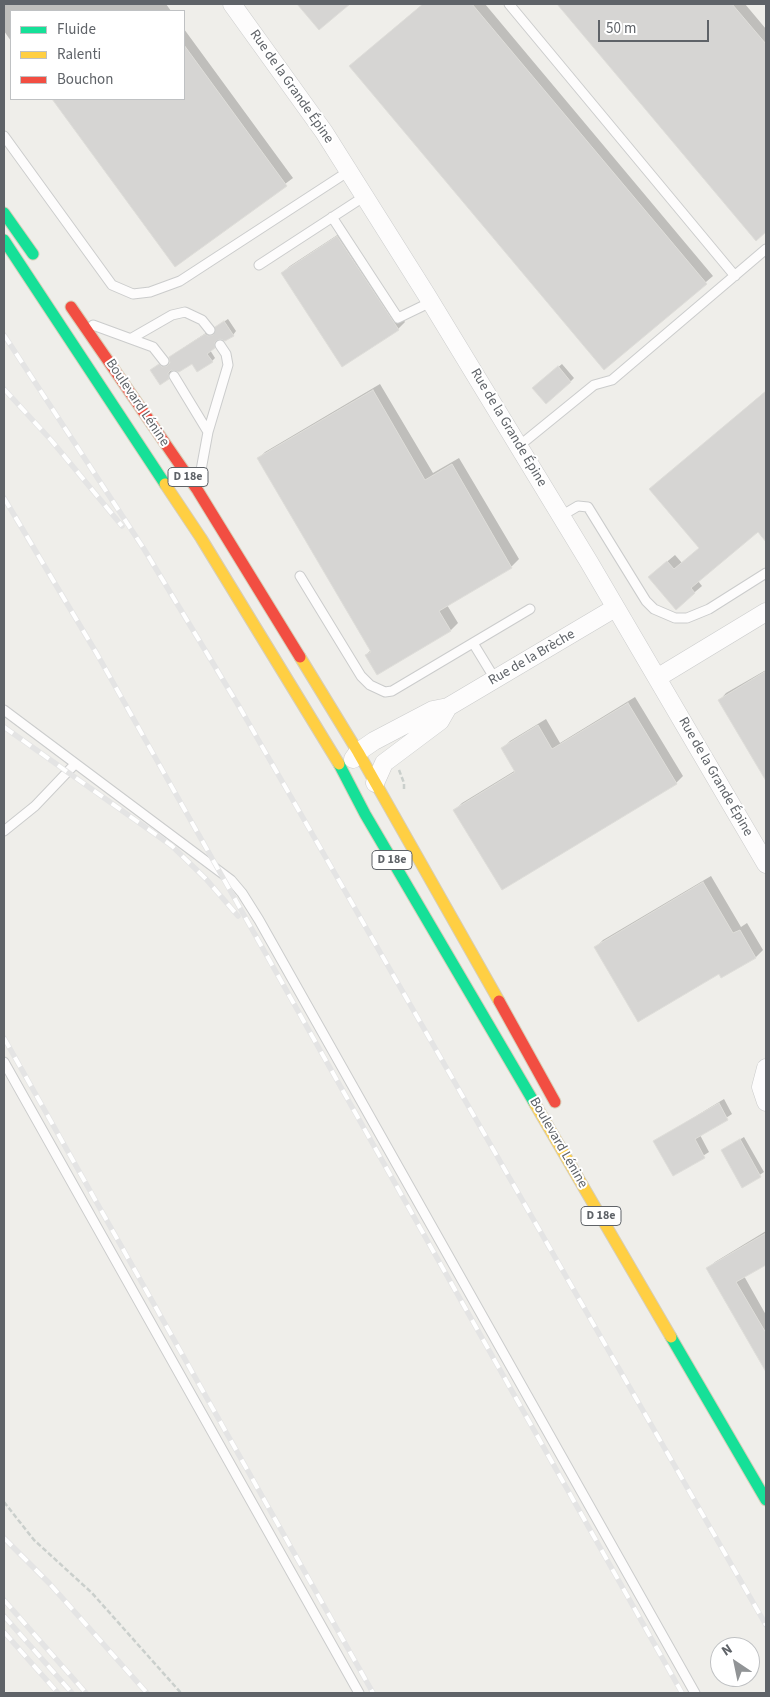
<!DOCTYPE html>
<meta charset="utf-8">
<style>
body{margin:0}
#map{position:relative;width:770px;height:1697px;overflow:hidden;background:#efeeea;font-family:"Source Sans 3",sans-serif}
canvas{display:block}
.frame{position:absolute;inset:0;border:5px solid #5f6368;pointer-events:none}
.legend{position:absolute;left:10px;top:10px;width:175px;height:90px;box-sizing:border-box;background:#fff;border:1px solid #bfc1c3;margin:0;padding:6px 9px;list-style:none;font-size:15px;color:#5f6368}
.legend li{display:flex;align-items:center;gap:10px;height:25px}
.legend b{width:25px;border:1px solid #bfc1c3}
.north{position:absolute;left:710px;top:1637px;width:50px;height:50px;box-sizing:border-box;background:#fff;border:1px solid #bfc1c3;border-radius:50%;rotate:326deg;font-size:14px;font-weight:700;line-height:20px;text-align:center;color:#5f6368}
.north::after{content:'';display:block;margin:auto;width:18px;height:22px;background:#919496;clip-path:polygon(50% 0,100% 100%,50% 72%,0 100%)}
.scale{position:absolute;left:598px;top:20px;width:111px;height:22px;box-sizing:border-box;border:2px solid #5f6368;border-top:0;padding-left:6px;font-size:15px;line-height:18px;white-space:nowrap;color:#5f6368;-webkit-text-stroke:4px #fff;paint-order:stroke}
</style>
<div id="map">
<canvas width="770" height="1697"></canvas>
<div class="frame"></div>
<ul class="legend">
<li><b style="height:6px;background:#16e098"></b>Fluide</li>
<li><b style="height:6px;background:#ffcf43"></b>Ralenti</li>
<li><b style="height:6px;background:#f24e42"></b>Bouchon</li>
</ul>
<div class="north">N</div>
<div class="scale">50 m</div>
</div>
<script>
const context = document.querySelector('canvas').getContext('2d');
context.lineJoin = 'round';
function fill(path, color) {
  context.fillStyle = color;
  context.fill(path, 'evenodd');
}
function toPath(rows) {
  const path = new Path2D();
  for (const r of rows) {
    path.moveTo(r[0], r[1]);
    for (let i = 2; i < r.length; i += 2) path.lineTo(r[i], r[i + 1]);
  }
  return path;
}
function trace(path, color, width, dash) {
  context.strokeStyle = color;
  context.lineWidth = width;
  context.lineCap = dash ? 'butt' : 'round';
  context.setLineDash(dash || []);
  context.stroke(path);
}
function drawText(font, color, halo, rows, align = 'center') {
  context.font = font + ' "Source Sans 3",sans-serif';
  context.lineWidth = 4;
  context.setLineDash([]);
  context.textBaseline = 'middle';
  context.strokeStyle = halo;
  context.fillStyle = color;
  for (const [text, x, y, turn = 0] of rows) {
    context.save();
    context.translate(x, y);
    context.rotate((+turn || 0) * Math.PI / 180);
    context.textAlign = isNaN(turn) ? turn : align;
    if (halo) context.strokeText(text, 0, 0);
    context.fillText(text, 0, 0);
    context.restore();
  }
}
fill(toPath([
 [4,4,166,4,171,11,11,11,11,41,4,31],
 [423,4,485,4,713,276,605,368,350,66],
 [558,4,745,4,766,29,766,231,756,239],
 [184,29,293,178,176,266,53,99,184,99],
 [345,230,405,322,398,329,282,273,290,266],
 [228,319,236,331,233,335,218,339,218,344,210,350,215,358,212,361,192,362,173,369,168,378,155,367,163,362,166,364,171,363,174,354,209,331,215,333,216,327],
 [562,364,574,378,571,381,537,385],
 [380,384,433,473,459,458,519,559,512,566,447,605,458,623,451,630,377,673,366,655,371,650,258,459,265,452],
 [766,391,766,533,763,536,758,530,698,581,702,586,676,608,657,570,675,555,682,563,700,548,658,483],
 [766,670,766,779,720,700,726,693],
 [635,697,683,776,676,783,455,810,462,803,516,770,503,748,510,741,546,719,560,743],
 [711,876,741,927,747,923,763,950,756,957,722,977,719,973,596,947,603,940],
 [724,1099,732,1114,700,1135,709,1152,674,1174,655,1141],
 [744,1137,764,1172,743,1186,723,1150],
 [766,1231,766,1263,744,1276,766,1315,766,1359,761,1361,708,1269,715,1262]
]), '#0003');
const building = toPath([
 [297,4,350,4,319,30,297,4],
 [423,4,472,4,707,284,604,370,349,66,423,4],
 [557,4,732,4,766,44,766,232,756,241,557,4],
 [184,45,287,186,175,267,52,99,184,99,184,45],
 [337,236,399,330,342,367,281,273,337,236],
 [224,321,234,336,225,341,220,339,215,342,215,348,207,354,213,362,197,372,192,364,179,372,171,370,168,373,169,379,160,385,150,370,159,364,162,367,167,366,170,363,169,357,205,334,208,336,213,335,215,327,224,321],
 [558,366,571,382,546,404,532,388,558,366],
 [373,390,425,480,452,464,512,568,439,611,451,631,377,675,365,655,371,652,257,458,373,390],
 [766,391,766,542,758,532,691,588,695,593,676,610,648,577,667,561,674,569,699,548,649,489,766,391],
 [766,671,766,781,718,700,766,671],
 [628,703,677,784,502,890,453,810,515,772,501,748,538,725,552,749,628,703],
 [703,882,733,933,740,930,756,958,721,978,719,974,638,1022,594,947,703,882],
 [719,1103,728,1120,695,1139,705,1158,673,1176,653,1141,719,1103],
 [740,1139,761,1177,742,1188,721,1150,740,1139],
 [766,1233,766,1265,736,1282,766,1333,766,1372,706,1268,766,1233]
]);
fill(building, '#d6d5d3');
trace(building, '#deddd9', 1);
const lane = toPath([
 [509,4,735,276],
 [4,136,112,285,133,294,150,292,180,281,349,171],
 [332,217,398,318,431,302],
 [259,265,365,196],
 [93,325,153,347,164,361],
 [132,338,172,315,185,312,202,320,210,330],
 [174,376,208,432,199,481],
 [208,432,228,365,226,354,220,345],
 [519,446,594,385,612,380,766,249],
 [561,516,578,506,588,507,646,601,654,609,675,618,687,618,709,609,766,573],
 [300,576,361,676,370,685,385,692,392,691,530,609],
 [473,643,495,679],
 [4,710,231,880,242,893,259,920,695,1693],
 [4,831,35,806,75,764],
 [4,1062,359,1693]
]);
const street = toPath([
 [232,4,324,132,426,294,589,562,766,864],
 [657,678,766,612],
 [353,759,358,752,374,741,433,710,448,707,615,608],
 [375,783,384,763,440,721,448,707],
 [766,1068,761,1087,766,1102]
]);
const fast = toPath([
 [4,213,33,254],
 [4,240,165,484],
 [339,764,365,814,535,1104],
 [671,1337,766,1500]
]);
const slow = toPath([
 [165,484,201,538,339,764],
 [300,657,358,752,499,1001],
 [535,1104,671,1337]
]);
const jam = toPath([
 [71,307,198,491,300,657],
 [499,1001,555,1102]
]);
trace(lane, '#cbcccc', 11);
trace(street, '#cbcccc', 19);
trace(fast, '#d7ceb8', 13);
trace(slow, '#d7ceb8', 13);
trace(jam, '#d7ceb8', 13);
trace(toPath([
 [399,770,404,783,404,790],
 [4,1502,34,1540,92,1593,181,1693]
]), '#cacfcc', 2.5, [5, 2.5]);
trace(lane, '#fdfcfc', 9);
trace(street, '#fdfcfc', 18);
trace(fast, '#16e098', 11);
trace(slow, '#ffcf43', 11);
trace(jam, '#f24e42', 11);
const rail = toPath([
 [4,335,144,549,240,708,766,1625],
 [4,389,51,440,122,526],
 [4,498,97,654,682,1693],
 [4,727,172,846,206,879,238,916],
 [4,1038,373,1693],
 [4,1538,49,1583,147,1693],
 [4,1600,86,1693],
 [4,1616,72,1693],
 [4,1632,58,1693]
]);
trace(rail, '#e4e4e4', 5.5);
trace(rail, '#fff', 4, [11]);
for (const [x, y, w] of [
 [188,477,40],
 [392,860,40],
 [601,1216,40]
]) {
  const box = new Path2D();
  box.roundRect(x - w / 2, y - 9.5, w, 19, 4);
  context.fillStyle = '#fff';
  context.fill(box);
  trace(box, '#5f6368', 1);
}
drawText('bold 12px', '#5f6368', null, [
 ["D 18e",188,477],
 ["D 18e",392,860],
 ["D 18e",601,1216]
]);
drawText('14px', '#5f6368', '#fff', [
 ["Rue de la Grande Épine",291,87,55],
 ["Boulevard Lénine",137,403,56],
 ["Rue de la Grande Épine",508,428,59],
 ["Rue de la Brèche",532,658,-30],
 ["Rue de la Grande Épine",715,777,60],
 ["Boulevard Lénine",558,1143,60]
]);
</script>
